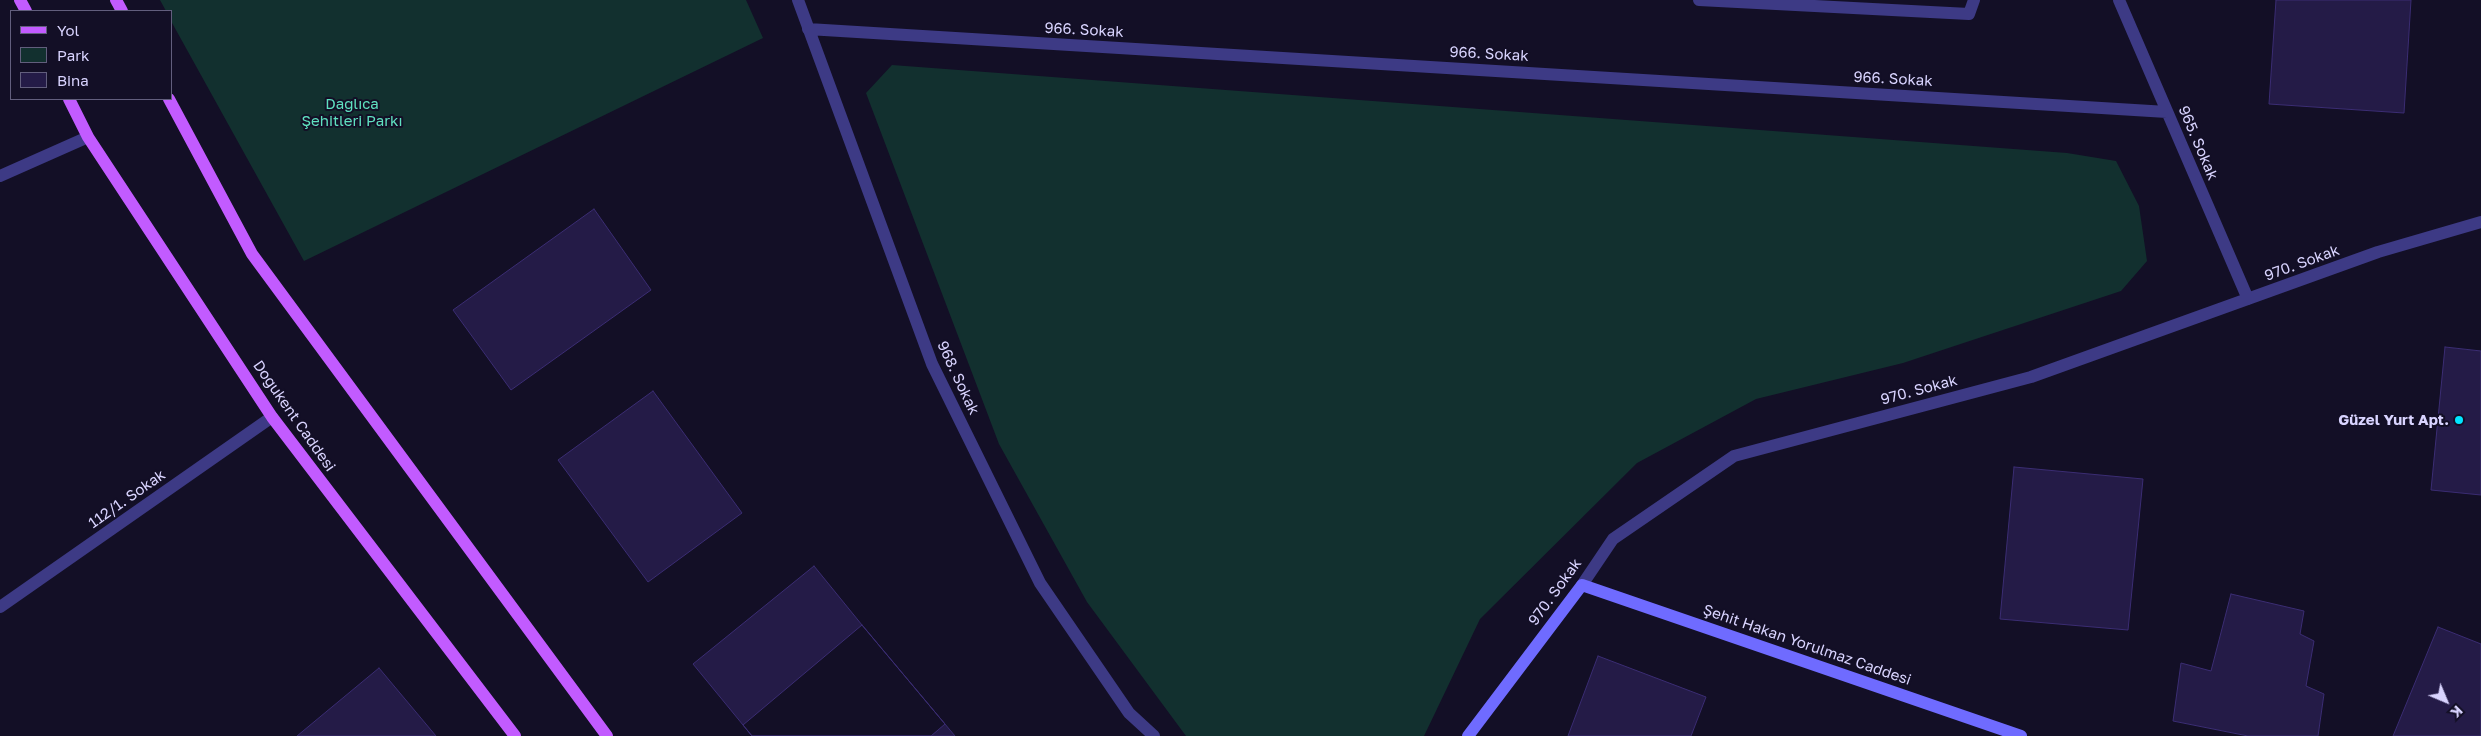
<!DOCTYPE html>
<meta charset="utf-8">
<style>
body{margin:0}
#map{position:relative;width:2481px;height:736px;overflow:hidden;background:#130f26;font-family:"Golos Text",sans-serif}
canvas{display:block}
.legend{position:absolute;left:10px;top:10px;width:162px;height:90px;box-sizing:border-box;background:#130f26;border:1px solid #625e7d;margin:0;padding:6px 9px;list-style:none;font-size:15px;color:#d9d4ff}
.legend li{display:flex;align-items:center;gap:10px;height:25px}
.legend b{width:25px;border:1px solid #625e7d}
.north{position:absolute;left:2421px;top:676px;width:50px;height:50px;-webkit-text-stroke:4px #130f26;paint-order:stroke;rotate:135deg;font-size:14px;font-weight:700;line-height:20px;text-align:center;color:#d9d4ff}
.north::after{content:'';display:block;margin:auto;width:18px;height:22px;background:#d9d4ff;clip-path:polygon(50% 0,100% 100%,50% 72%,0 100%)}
</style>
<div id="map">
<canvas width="2481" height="736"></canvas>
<ul class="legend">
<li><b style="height:6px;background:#c25bff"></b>Yol</li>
<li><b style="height:14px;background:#12302f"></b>Park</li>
<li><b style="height:14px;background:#241b47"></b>Bina</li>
</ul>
<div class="north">K</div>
</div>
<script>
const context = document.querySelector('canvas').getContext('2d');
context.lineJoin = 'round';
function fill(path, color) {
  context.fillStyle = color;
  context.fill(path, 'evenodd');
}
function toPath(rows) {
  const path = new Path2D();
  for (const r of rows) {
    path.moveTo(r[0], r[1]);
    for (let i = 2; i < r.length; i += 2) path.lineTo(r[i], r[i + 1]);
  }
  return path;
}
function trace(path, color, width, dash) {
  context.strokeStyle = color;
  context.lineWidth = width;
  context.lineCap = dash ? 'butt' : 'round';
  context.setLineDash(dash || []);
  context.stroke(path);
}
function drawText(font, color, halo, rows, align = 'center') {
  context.font = font + ' "Golos Text",sans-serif';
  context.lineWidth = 4;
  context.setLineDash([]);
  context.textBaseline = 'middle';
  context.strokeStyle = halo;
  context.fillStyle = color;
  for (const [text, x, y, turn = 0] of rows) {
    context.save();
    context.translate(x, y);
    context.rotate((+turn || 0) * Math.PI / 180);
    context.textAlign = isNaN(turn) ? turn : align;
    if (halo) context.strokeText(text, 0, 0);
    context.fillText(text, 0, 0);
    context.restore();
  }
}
fill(toPath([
 [160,0,746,0,763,38,304,261,171,21,171,11,166,11],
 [892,65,2067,153,2116,161,2139,206,2147,261,2121,291,1903,363,1756,399,1637,463,1480,619,1424,736,1186,736,1087,602,999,444,866,93]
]), '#12302f');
const building = toPath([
 [2276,0,2411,0,2404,113,2269,104,2276,0],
 [594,209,651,290,511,390,453,310,594,209],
 [2445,347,2481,351,2481,495,2431,490,2445,347],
 [653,391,742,513,648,582,558,460,653,391],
 [2014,467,2143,479,2128,630,2000,619,2014,467],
 [814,566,862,625,955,736,752,736,743,725,693,664,814,566],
 [2231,594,2304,611,2300,634,2314,641,2306,686,2324,694,2318,736,2248,736,2173,721,2181,663,2211,671,2231,594],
 [862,625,945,724,931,736,752,736,743,725,862,625],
 [2438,627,2481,644,2481,736,2393,736,2438,627],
 [1598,656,1706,697,1691,736,1568,736,1598,656],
 [379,668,436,736,297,736,379,668]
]);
fill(building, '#241b47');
trace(building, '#3b2d73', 1);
trace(toPath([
 [1699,0,1969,14,1974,0]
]), '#3d3a85', 12);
trace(toPath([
 [798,0,932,364,1040,583,1129,713,1154,736],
 [2119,0,2248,299],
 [808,29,2167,112],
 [0,176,88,137],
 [1582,585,1613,539,1734,456,2031,377,2378,252,2481,222],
 [0,607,272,417]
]), '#3d3a85', 12);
trace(toPath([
 [1468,736,1582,585,2021,736]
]), '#6f6bff', 12);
trace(toPath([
 [20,0,26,11],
 [116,0,122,11],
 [69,99,88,137,272,417,515,736],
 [169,99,252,254,607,736]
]), '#c25bff', 12);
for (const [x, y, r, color] of [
 [2459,420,5,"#00e5ff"]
]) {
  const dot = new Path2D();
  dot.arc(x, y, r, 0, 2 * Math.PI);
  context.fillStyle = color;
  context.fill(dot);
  trace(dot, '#130f26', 2);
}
drawText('15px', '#d9d4ff', '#130f26', [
 ["966. Sokak",1084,30,3],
 ["966. Sokak",1489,54,3],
 ["966. Sokak",1893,79,3],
 ["965. Sokak",2198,143,67],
 ["970. Sokak",2302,263,-20],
 ["968. Sokak",958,378,65],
 ["970. Sokak",1919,390,-15],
 ["Doğukent Caddesi",294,416,55],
 ["112/1. Sokak",127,499,-35],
 ["970. Sokak",1555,592,-54],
 ["Şehit Hakan Yorulmaz Caddesi",1807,645,19]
]);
drawText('15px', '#5fe0c0', '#130f26', [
 ["Dağlıca",352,104],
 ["Şehitleri Parkı",352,121]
]);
drawText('bold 15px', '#d9d4ff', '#130f26', [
 ["Güzel Yurt Apt.",2449,420]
], 'right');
</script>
